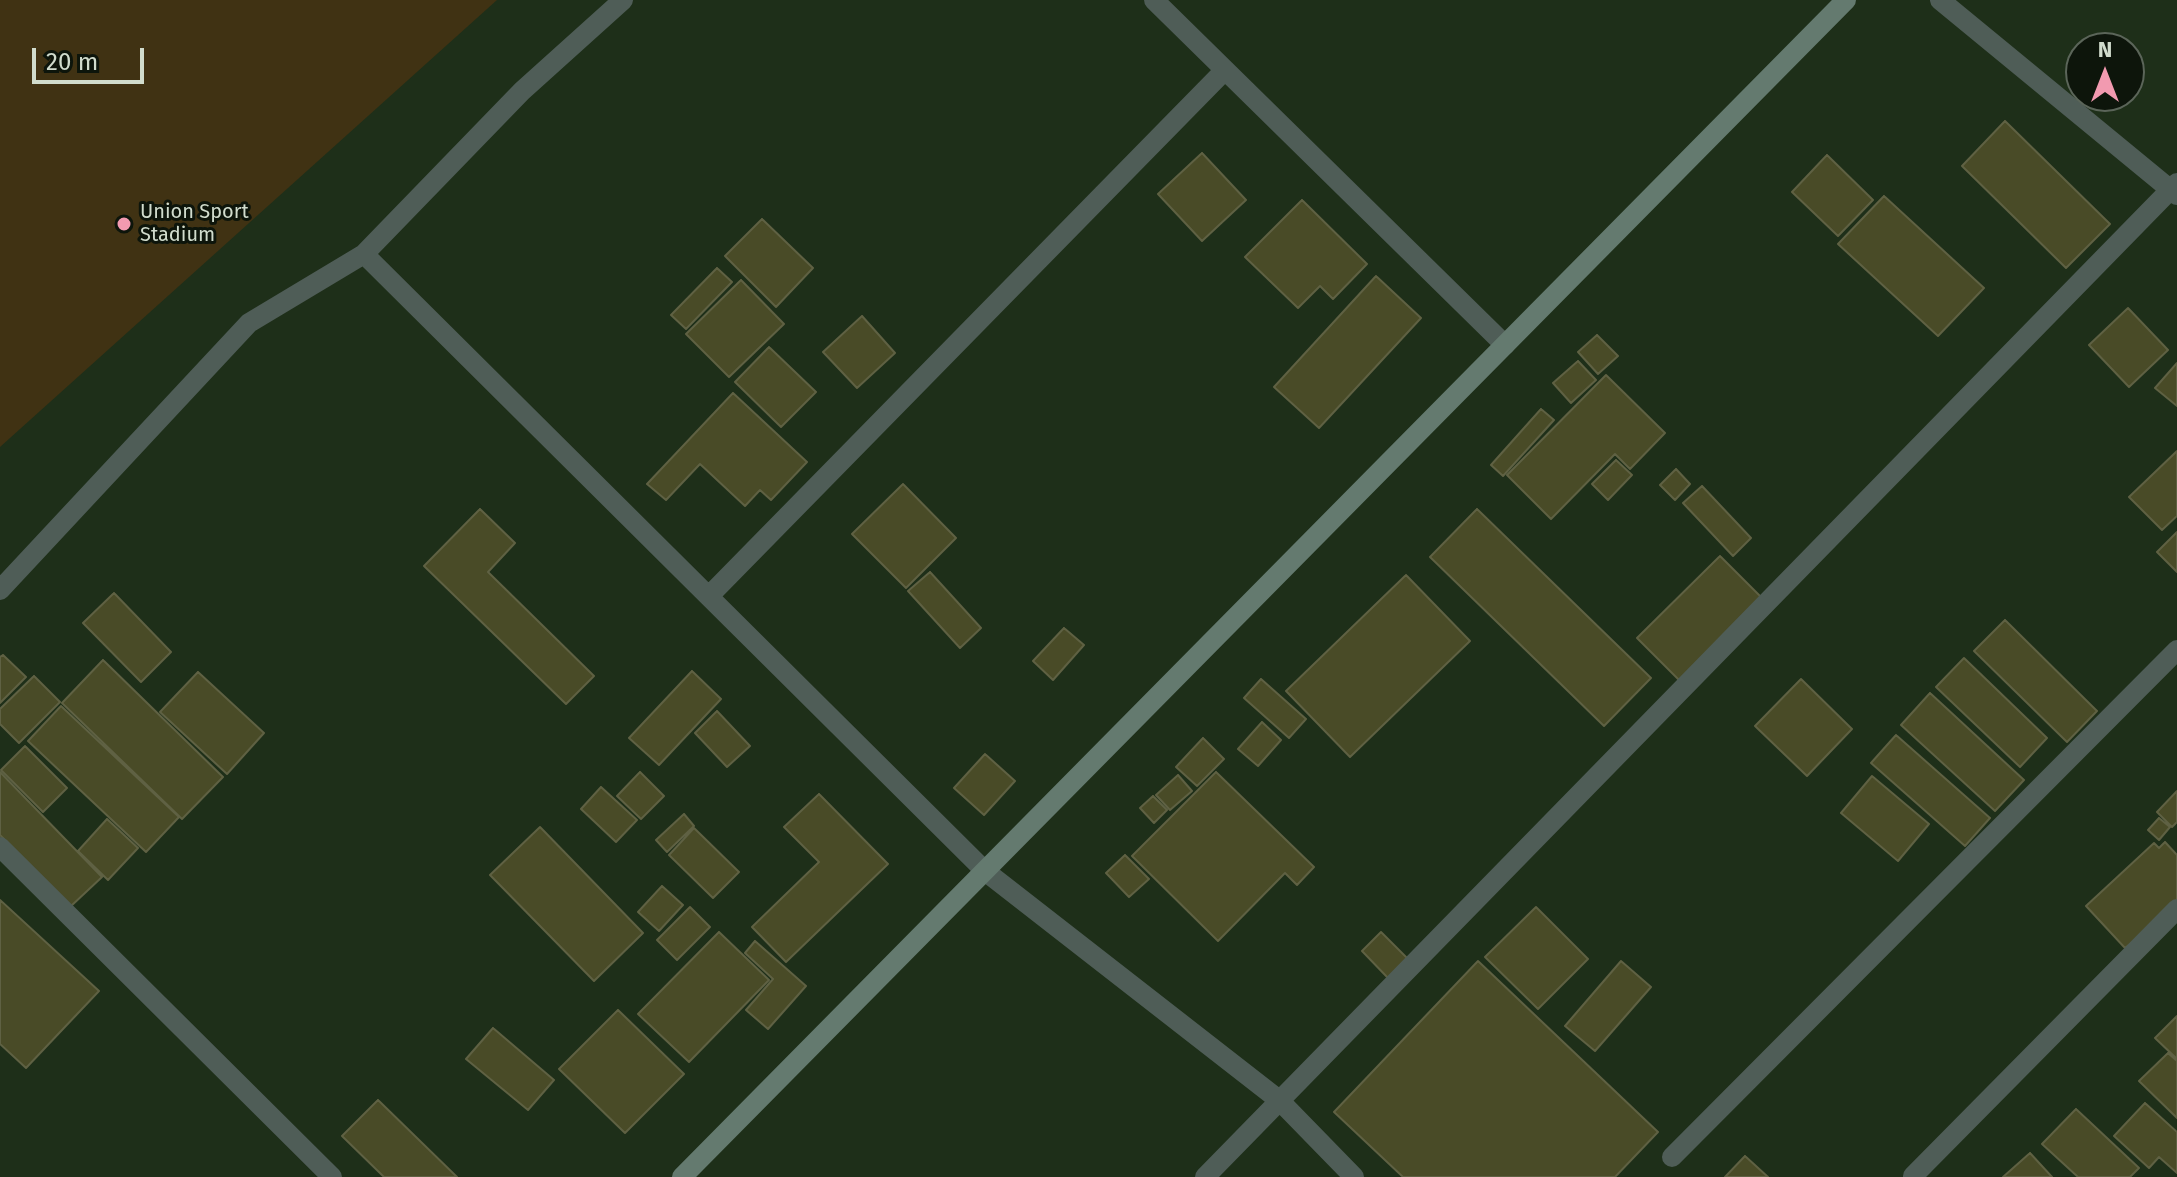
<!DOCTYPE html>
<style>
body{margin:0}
#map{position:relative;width:2177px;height:1177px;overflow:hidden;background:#1e2f19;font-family:"Fira Sans",sans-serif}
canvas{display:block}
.north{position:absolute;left:2065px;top:32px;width:80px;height:80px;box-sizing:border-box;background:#0d150b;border:2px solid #5b6559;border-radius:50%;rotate:0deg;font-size:22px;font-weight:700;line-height:32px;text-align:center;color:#d1dccd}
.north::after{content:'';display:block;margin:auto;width:28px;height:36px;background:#f29ab0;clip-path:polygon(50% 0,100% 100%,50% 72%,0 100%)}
.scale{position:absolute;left:32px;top:48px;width:112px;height:36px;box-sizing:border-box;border:4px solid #d1dccd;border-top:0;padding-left:10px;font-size:24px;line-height:28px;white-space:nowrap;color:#d1dccd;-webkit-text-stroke:6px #0d150b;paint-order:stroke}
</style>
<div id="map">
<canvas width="2177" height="1177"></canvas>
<div class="north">N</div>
<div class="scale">20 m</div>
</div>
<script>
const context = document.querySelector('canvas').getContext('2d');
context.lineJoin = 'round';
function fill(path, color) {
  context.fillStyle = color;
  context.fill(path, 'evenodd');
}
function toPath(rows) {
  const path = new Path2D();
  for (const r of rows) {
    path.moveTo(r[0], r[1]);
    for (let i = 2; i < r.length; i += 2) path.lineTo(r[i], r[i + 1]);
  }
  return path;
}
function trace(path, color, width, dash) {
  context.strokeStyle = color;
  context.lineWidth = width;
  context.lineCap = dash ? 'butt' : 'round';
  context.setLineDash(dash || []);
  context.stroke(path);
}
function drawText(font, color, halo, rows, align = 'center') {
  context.font = font + ' "Fira Sans",sans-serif';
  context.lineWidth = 6;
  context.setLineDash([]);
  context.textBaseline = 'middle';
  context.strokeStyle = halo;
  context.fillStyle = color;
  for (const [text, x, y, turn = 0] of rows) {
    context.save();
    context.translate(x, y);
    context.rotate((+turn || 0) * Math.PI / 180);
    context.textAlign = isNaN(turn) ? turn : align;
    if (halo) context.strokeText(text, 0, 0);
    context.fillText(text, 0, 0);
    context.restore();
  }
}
fill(toPath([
 [0,0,497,0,0,447]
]), '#403213');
const building = toPath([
 [2005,121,2110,224,2066,268,1962,166,2005,121],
 [1202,153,1246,200,1202,241,1158,194,1202,153],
 [1827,155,1873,200,1838,236,1792,192,1827,155],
 [1884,196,1984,288,1938,336,1838,244,1884,196],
 [1302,200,1367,264,1333,299,1320,286,1298,308,1245,257,1302,200],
 [762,219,813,268,776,307,725,256,762,219],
 [717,268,732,282,686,329,671,315,717,268],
 [1376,276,1421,318,1319,428,1274,387,1376,276],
 [741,280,784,324,729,377,686,334,741,280],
 [2128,308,2168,350,2129,387,2089,345,2128,308],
 [862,316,895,353,857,388,823,352,862,316],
 [1597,335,1618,356,1598,374,1578,352,1597,335],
 [769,347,816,392,781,427,735,382,769,347],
 [1578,361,1596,380,1571,403,1553,383,1578,361],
 [2177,363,2177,406,2155,388,2177,363],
 [1606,375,1665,433,1630,469,1615,454,1551,519,1507,475,1606,375],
 [733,393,807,462,771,500,760,490,745,506,700,464,666,500,647,484,733,393],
 [1541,409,1554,420,1503,476,1491,465,1541,409],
 [2177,451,2177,516,2162,530,2129,497,2177,451],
 [1616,460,1632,475,1608,500,1592,484,1616,460],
 [1676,469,1690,484,1675,500,1660,485,1676,469],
 [903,484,956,538,906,588,852,534,903,484],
 [1702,486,1751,538,1733,556,1683,503,1702,486],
 [480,509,515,543,488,572,594,676,566,704,424,566,480,509],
 [1477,509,1651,678,1604,726,1430,557,1477,509],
 [2177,532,2177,572,2157,552,2177,532],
 [1720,556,1765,601,1683,684,1637,638,1720,556],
 [930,572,981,628,960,648,908,591,930,572],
 [1406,575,1470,641,1350,757,1286,691,1406,575],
 [114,593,171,652,141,682,83,623,114,593],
 [2005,620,2097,711,2067,742,1974,651,2005,620],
 [1064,628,1084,645,1053,680,1033,661,1064,628],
 [3,655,26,677,0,703,0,657,3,655],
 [1964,658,2047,738,2020,767,1936,687,1964,658],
 [103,660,223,777,182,819,62,703,103,660],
 [692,671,721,699,659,765,629,738,692,671],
 [198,672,264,733,227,774,160,712,198,672],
 [34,676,60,702,19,743,0,724,0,709,34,676],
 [1261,679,1306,719,1289,738,1244,698,1261,679],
 [1801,679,1852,729,1807,776,1755,726,1801,679],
 [1930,693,2024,780,1995,811,1901,725,1930,693],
 [61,706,179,817,146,852,28,741,61,706],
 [717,711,750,746,727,767,695,733,717,711],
 [1262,722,1281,740,1258,766,1238,749,1262,722],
 [1896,735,1990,818,1965,846,1871,763,1896,735],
 [1203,738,1224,759,1197,786,1176,767,1203,738],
 [25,746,67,788,43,812,1,770,25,746],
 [985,754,1015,781,984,815,954,788,985,754],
 [0,772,102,877,70,907,0,835,0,772],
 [640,772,664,796,641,819,617,796,640,772],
 [1216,772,1314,867,1297,885,1285,873,1218,941,1132,856,1216,772],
 [1178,775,1192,791,1170,810,1156,795,1178,775],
 [1872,776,1929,824,1898,861,1841,813,1872,776],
 [601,787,637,820,616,842,581,809,601,787],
 [2177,791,2177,822,2172,827,2157,812,2177,791],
 [819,794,888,864,786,962,752,927,819,862,784,827,819,794],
 [1153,796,1167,810,1154,823,1140,808,1153,796],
 [684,814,694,826,667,852,656,840,684,814],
 [2159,818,2170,827,2159,840,2148,830,2159,818],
 [107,819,138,848,108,880,78,851,107,819],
 [540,827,643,933,594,981,490,875,540,827],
 [694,828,739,872,713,898,669,855,694,828],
 [2165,842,2177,855,2177,908,2125,948,2086,906,2154,843,2159,848,2165,842],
 [1125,855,1149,879,1129,897,1106,873,1125,855],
 [662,886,683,905,659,931,638,912,662,886],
 [0,900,99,991,26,1068,0,1044,0,900],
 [690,907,710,927,677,960,657,940,690,907],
 [1536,907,1588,959,1538,1009,1485,957,1536,907],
 [719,932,769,980,689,1062,638,1014,719,932],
 [1381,932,1407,958,1388,978,1362,951,1381,932],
 [755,941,806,986,768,1029,746,1010,773,979,745,953,755,941],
 [1478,961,1658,1132,1615,1177,1403,1177,1334,1112,1478,961],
 [1621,961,1651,987,1595,1051,1565,1026,1621,961],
 [618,1010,684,1074,625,1133,559,1069,618,1010],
 [2177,1016,2177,1059,2155,1038,2177,1016],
 [493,1028,554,1080,528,1110,466,1059,493,1028],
 [2168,1053,2177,1061,2177,1118,2139,1081,2168,1053],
 [378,1100,457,1177,384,1177,342,1136,378,1100],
 [2145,1103,2177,1132,2177,1173,2159,1157,2149,1168,2114,1136,2145,1103],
 [2076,1109,2139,1168,2130,1177,2078,1177,2042,1144,2076,1109],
 [2030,1153,2052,1177,2003,1177,2030,1153],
 [1745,1156,1768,1177,1725,1177,1745,1156]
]);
fill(building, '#494b27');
trace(building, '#5f6143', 2);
trace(toPath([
 [1154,0,1505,345],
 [1940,0,2177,195],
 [364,254,985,871,1279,1100,1354,1177],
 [0,590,249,323,364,254,522,91,623,0],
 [709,596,1225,70],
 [0,847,332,1177],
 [1672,1157,2177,650],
 [1913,1176,2177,909],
 [1205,1177,2177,183]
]), '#4f5d57', 20);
trace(toPath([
 [682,1177,1846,0]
]), '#647a6f', 20);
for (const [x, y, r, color] of [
 [124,224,8,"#f29ab0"]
]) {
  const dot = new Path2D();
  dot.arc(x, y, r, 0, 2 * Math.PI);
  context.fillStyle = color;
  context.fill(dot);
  trace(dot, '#0d150b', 3);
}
drawText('20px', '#d1dccd', '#0d150b', [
 ["Union Sport",140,212],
 ["Stadium",140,235]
], 'left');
</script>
